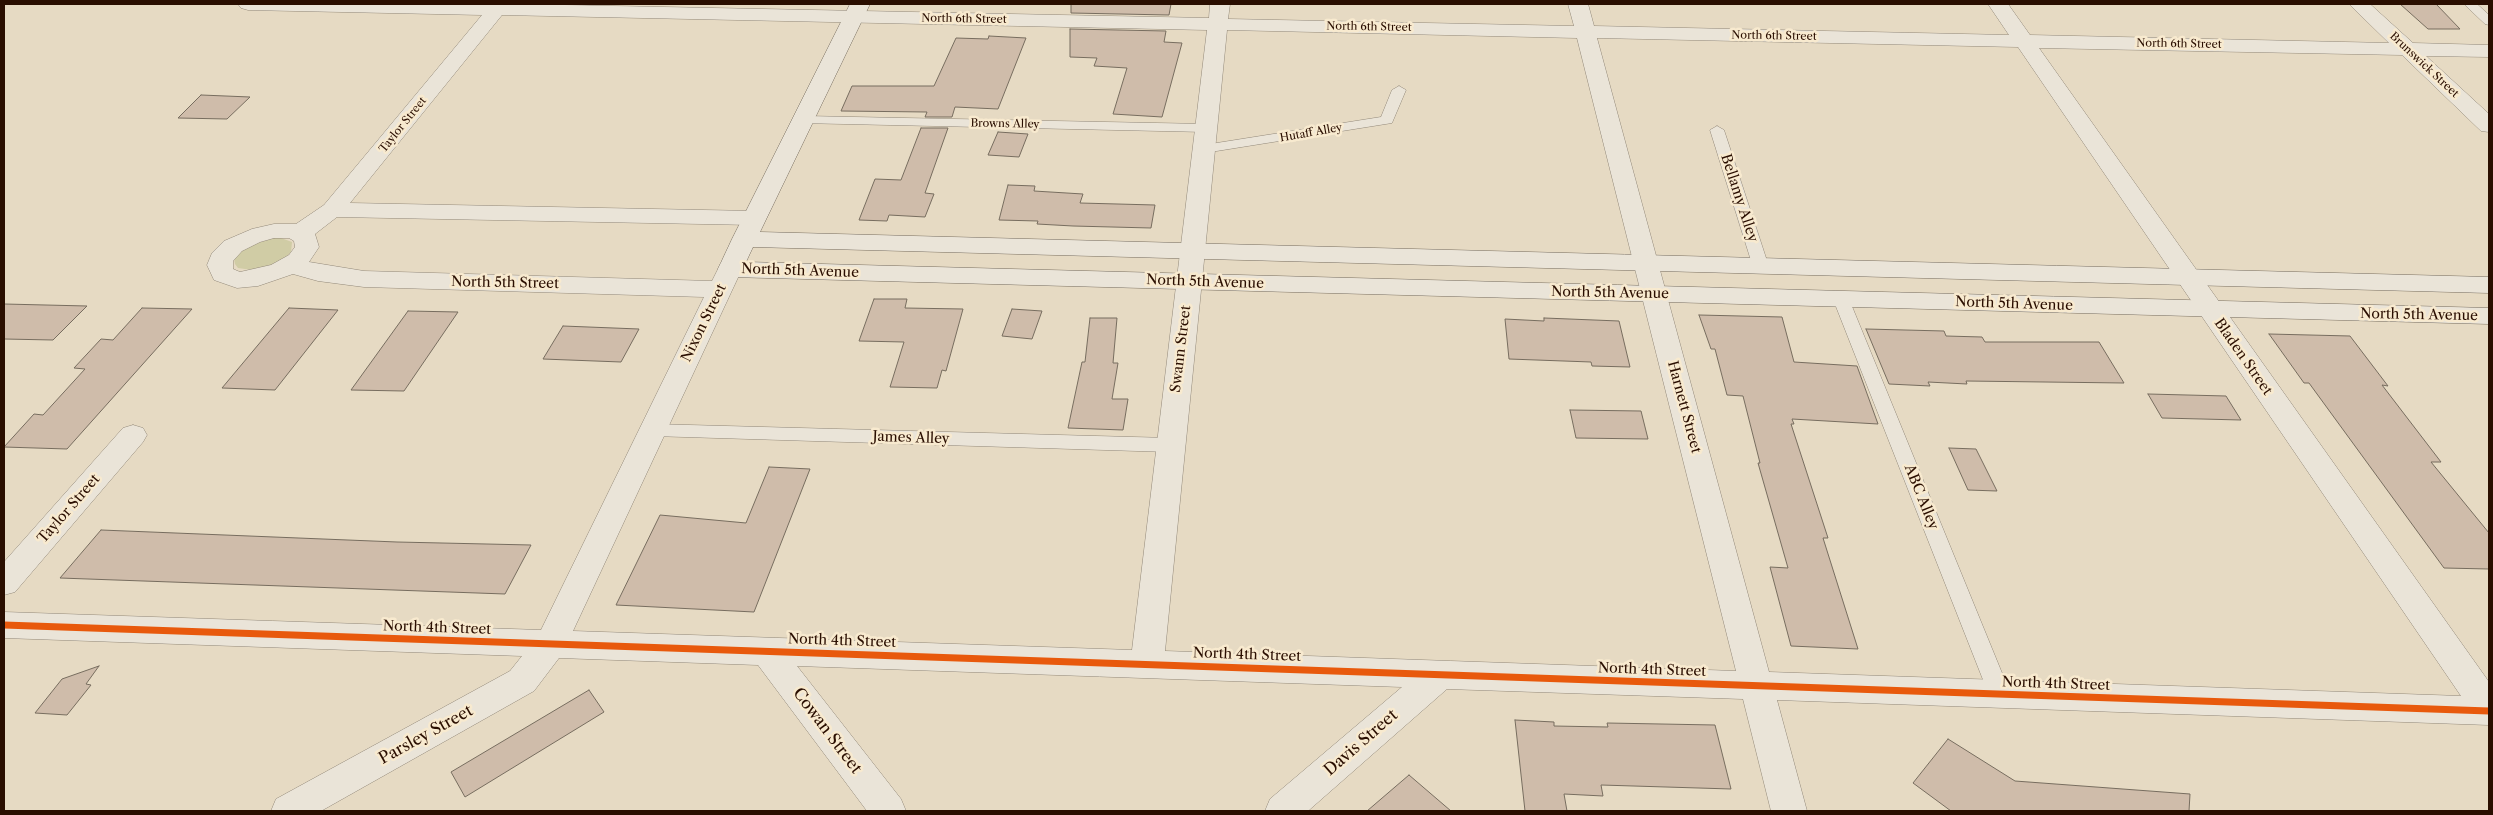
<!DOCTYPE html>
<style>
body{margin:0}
#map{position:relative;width:2493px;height:815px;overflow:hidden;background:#e6dac3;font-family:"Libre Caslon Text",serif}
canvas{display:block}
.frame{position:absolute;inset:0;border:5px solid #2a0e00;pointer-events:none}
</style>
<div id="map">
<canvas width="2493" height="815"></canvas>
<div class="frame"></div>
</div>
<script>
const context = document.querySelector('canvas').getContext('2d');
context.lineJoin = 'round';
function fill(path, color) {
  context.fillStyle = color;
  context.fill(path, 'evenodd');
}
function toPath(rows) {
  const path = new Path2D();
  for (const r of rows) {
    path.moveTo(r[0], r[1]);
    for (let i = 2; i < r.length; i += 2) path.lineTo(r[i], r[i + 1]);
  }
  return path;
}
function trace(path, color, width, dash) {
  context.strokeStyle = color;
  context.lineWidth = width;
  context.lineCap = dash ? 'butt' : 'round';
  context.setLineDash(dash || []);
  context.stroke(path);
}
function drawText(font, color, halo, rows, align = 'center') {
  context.font = font + ' "Libre Caslon Text",serif';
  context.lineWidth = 5;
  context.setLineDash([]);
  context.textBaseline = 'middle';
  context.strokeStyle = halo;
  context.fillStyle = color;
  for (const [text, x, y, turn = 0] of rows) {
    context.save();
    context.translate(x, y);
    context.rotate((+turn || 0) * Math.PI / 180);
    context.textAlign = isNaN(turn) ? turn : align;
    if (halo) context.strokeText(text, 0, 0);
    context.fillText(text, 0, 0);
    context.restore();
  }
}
fill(toPath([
 [272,238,281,238,292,242,291,252,286,257,271,266,252,270,238,268,235,264,234,259,244,248]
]), '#d0cca5');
const building = toPath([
 [1071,4,1171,4,1169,15,1071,13,1071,4],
 [2400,4,2436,4,2460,29,2428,29,2400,4],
 [1070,29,1166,31,1164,42,1182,43,1162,117,1113,114,1127,68,1094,66,1097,58,1070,57,1070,29],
 [989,36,1026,38,998,109,955,107,952,117,925,117,927,112,841,111,852,86,934,86,956,38,988,39,989,36],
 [201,95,250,97,227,119,178,118,201,95],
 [921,128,948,128,925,193,934,194,925,217,889,215,887,221,859,220,875,179,901,180,921,128],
 [998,132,1028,134,1019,157,988,155,998,132],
 [1008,185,1035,186,1034,191,1083,194,1080,203,1155,205,1151,228,1073,226,1037,224,1038,221,999,220,1008,185],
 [874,299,907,299,905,308,963,309,946,371,942,370,937,388,890,387,904,342,859,341,874,299],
 [4,304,87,306,53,340,4,339,4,304],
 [142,308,192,309,67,449,4,447,34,414,43,415,85,369,74,368,101,339,113,340,142,308],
 [289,308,338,310,275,390,222,388,289,308],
 [1012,309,1042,311,1032,339,1002,336,1012,309],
 [408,311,458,312,404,391,351,390,408,311],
 [1699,315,1782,317,1794,362,1857,366,1878,424,1792,419,1794,424,1791,424,1828,538,1823,538,1858,649,1791,646,1770,567,1788,568,1758,463,1760,463,1743,396,1727,395,1715,349,1711,349,1699,315],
 [1090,318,1117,318,1113,363,1118,363,1112,399,1128,399,1123,430,1068,428,1082,362,1085,362,1090,318],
 [1544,318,1619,321,1630,367,1592,366,1591,362,1509,359,1505,319,1544,321,1544,318],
 [563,326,639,329,621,362,543,359,563,326],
 [1866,329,1944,331,1946,336,1982,337,1985,342,2099,342,2124,383,1966,381,1967,384,1928,382,1930,386,1889,384,1866,329],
 [2269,334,2350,336,2388,386,2382,385,2441,462,2431,462,2489,533,2489,569,2444,568,2309,383,2304,383,2269,334],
 [2148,394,2226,396,2241,420,2162,418,2148,394],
 [1570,410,1641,411,1648,439,1576,438,1570,410],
 [1949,448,1976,449,1997,491,1968,490,1949,448],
 [769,467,810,469,754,612,616,605,660,515,746,523,769,467],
 [101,530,397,542,531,545,505,594,60,578,101,530],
 [99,666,86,684,91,685,67,715,35,713,62,679,99,666],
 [589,690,604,712,465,797,451,772,589,690],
 [1515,720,1554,722,1554,726,1608,727,1607,723,1715,725,1731,789,1601,785,1603,796,1564,794,1567,811,1525,811,1515,720],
 [1948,739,2015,781,2190,794,2189,811,1951,811,1913,783,1948,739],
 [1409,775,1451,811,1367,811,1409,775]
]);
fill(building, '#cfbcaa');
trace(building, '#776d5f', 1);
const lane = toPath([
 [2464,4,2477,4,2489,15,2489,25,2485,24,2464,4],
 [1399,86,1406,90,1392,123,1204,153,1197,149,1204,145,1381,117,1392,90,1399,86],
 [804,116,1206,124,1213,128,1206,132,799,123,797,120,804,116],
 [1717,126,1724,130,1769,267,1767,271,1761,272,1753,267,1710,130,1717,126],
 [1841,294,1847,295,1849,299,2011,695,2007,701,2000,704,1993,701,1989,695,1833,299,1835,295,1841,294],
 [652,424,1170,438,1176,440,1179,445,1176,450,1170,452,652,436,646,435,643,430,646,425,652,424]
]);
const street = toPath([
 [238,4,515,4,1209,18,1210,4,1230,4,1228,19,1574,26,1568,4,1588,4,1594,26,2009,35,1988,4,2008,4,2030,35,2389,43,2349,4,2370,4,2413,43,2489,45,2489,57,2426,56,2489,114,2489,132,2481,131,2402,55,2039,48,2489,682,2489,725,1777,700,1807,811,1771,811,1743,699,1447,689,1308,811,1265,811,1270,799,1402,687,797,666,901,799,906,811,867,811,758,665,559,658,534,691,321,811,271,811,276,799,510,671,522,656,4,638,4,612,541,630,704,297,364,287,318,281,293,274,258,286,237,288,214,280,207,265,212,253,224,241,252,229,274,224,296,224,324,205,482,15,248,10,241,8,238,4],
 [502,15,1207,30,1132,650,573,631,742,269,739,263,730,261,721,263,712,281,364,271,309,262,319,247,315,234,337,217,754,225,762,223,766,218,762,213,754,211,350,203,502,15],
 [1227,30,1577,38,1736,671,1165,651,1227,30],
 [1597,38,2018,47,2461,696,1769,672,1597,38],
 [274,238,289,238,294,241,295,247,289,255,271,265,240,272,233,269,233,261,242,251,260,242,274,238],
 [133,425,143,428,147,435,143,442,15,592,4,595,4,562,123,428,133,425]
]);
const secondary = toPath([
 [850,4,870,4,760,232,2489,277,2489,293,753,247,746,262,2489,308,2489,324,730,277,721,275,718,269,732,239,850,4]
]);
trace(lane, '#928879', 1);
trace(street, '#928879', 1);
trace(secondary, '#776d5f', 1);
fill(lane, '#eae4d8');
fill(street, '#eae4d8');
fill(secondary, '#eae4d8');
trace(toPath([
 [4,625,2489,711]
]), '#e8590c', 7);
drawText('11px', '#2a0e00', '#f8eacf', [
 ["North 6th Street",964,19,1],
 ["North 6th Street",1369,27,1],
 ["North 6th Street",1774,36,1],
 ["North 6th Street",2179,44,1],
 ["Brunswick Street",2424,65,43],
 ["Browns Alley",1005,124,1],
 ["Taylor Street",403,125,-51],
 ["Hutaff Alley",1311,133,-10]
]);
drawText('14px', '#2a0e00', '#f8eacf', [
 ["Bellamy Alley",1739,198,72],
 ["North 5th Avenue",800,271,2],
 ["North 5th Avenue",1205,282,2],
 ["North 5th Street",505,283,1],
 ["North 5th Avenue",1610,293,1],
 ["North 5th Avenue",2014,304,2],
 ["North 5th Avenue",2419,315,1],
 ["Nixon Street",704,323,-64],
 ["Swann Street",1181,349,-83],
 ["Bladen Street",2243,357,55],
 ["Harnett Street",1684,407,75],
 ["James Alley",911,438,2],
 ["ABC Alley",1921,497,68],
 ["Taylor Street",69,509,-49],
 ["North 4th Street",437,628,2],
 ["North 4th Street",842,641,2],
 ["North 4th Street",1247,655,2],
 ["North 4th Street",1652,670,2],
 ["North 4th Street",2056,684,2]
]);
drawText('16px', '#2a0e00', '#f8eacf', [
 ["Cowan Street",827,731,53],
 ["Parsley Street",426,735,-29],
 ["Davis Street",1361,743,-41]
]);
</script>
